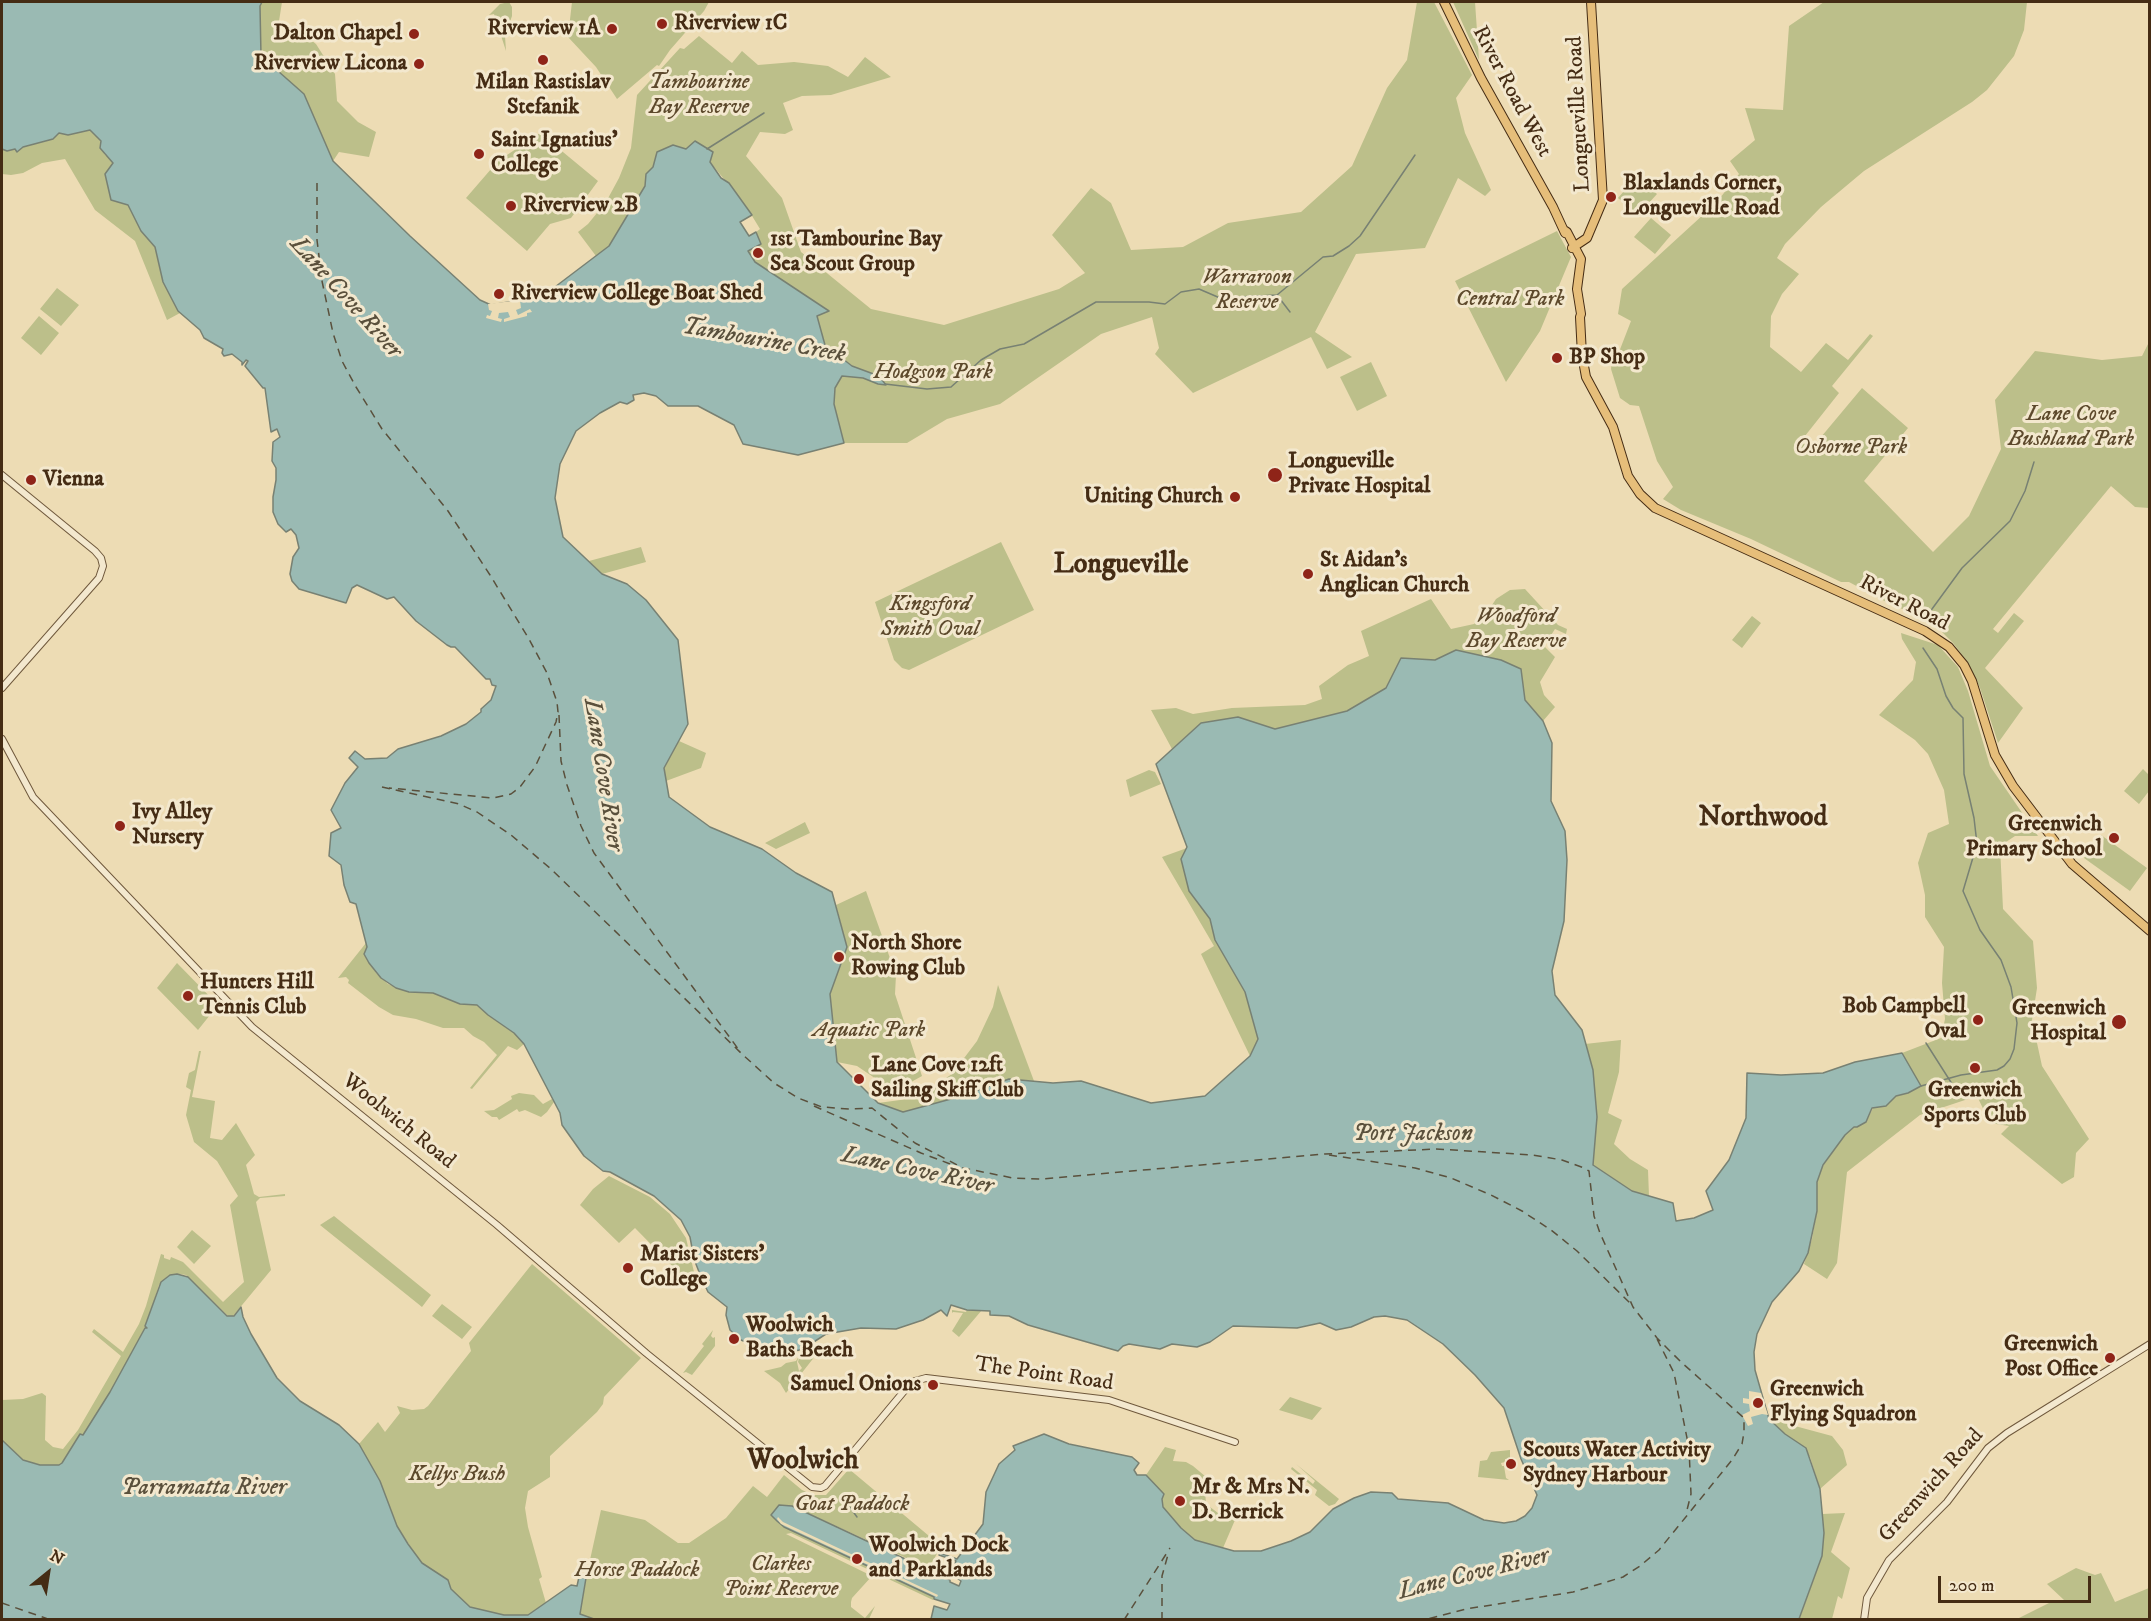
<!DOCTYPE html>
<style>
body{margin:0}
#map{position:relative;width:2151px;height:1621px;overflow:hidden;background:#eddcb4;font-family:"IM FELL DW Pica",serif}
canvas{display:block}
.frame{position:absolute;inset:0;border:3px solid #452c14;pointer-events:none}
.north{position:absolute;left:18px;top:1543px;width:60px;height:60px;-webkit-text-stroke:4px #f3e8ce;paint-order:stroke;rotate:30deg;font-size:16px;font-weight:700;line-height:24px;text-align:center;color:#452c14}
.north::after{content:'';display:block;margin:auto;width:21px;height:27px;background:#452c14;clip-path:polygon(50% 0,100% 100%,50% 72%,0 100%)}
.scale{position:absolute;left:1938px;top:1576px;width:153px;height:27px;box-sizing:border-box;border:3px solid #452c14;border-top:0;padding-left:8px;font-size:18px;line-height:21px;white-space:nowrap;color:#452c14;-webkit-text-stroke:4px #f3e8ce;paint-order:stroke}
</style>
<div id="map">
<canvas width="2151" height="1621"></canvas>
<div class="frame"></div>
<div class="north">N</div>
<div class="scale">200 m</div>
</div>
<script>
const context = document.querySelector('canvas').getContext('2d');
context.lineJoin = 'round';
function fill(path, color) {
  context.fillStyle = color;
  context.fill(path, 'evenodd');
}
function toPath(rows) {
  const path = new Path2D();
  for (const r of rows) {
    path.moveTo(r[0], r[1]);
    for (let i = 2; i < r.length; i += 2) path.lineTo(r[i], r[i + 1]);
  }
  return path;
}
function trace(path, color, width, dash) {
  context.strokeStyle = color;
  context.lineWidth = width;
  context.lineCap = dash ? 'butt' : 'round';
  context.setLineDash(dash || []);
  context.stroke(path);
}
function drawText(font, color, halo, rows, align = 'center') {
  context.font = font + ' "IM FELL DW Pica",serif';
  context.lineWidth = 6;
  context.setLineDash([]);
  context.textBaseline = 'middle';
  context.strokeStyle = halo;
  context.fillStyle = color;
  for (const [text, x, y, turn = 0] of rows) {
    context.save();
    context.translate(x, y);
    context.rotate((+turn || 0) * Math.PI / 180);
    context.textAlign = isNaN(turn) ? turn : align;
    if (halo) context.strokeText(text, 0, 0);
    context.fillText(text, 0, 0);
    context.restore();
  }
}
fill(toPath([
 [262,2,282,2,277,34,298,30,316,44,335,74,337,101,358,122,376,132,369,157,339,152,333,161,304,94,261,56,260,6],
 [509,2,512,7,512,16,505,36,506,51,494,14,489,15,500,4],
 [572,2,709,2,704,11,670,50,659,66,657,65,617,99,596,67,568,37],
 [1417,2,1434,2,1472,75,1456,98,1465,133,1491,190,1485,196,1458,178,1425,248,1356,254,1315,332,1352,357,1327,369,1311,337,1193,393,1155,354,1159,348,1152,317,1101,334,1000,404,947,419,907,443,844,443,834,404,835,388,842,376,863,378,878,384,822,344,817,316,829,311,755,262,748,251,761,244,756,232,760,229,746,206,710,162,713,153,686,149,653,167,646,174,645,186,609,246,596,256,578,232,588,224,606,202,619,178,631,148,637,95,680,48,684,49,699,36,732,63,742,51,758,65,794,62,828,66,848,77,865,57,891,77,831,95,802,96,783,103,793,130,785,134,760,132,746,156,782,198,801,252,871,309,944,325,1059,289,1085,273,1052,235,1091,188,1111,203,1131,250,1183,247,1228,223,1301,212,1352,166,1387,88,1407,60],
 [1453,2,1475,2,1479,60],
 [1824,2,2027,2,2024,30,2014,56,1987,90,1972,102,1864,171,1821,207,1785,244,1777,258,1799,274,1782,294,1771,316,1770,347,1801,372,1826,343,1848,360,1870,334,1873,336,1832,386,1839,393,1801,441,1811,449,1862,388,1908,428,1864,481,1933,552,1969,516,2001,449,1995,400,2035,351,2102,360,2142,356,2149,342,2149,508,2135,507,2111,486,1993,629,1998,633,2014,613,2024,621,1985,668,2023,708,1998,743,1980,688,1968,663,1953,643,1928,618,1894,606,1849,582,1841,582,1751,539,1681,510,1663,499,1673,487,1657,461,1639,406,1630,405,1620,398,1611,369,1612,359,1619,352,1631,321,1618,314,1622,289,1716,203,1739,174,1730,161,1755,140,1745,108,1783,110,1789,26],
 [90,130,101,141,105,155,111,158,113,163,111,200,128,205,141,231,155,247,163,282,180,313,167,320,135,241,95,210,65,159,42,163,23,173,11,175,2,174,2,149,7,151,15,149,17,152,22,147,37,142,44,142,59,133,68,135],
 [540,133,598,181,571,218,550,224,527,251,466,198,498,161],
 [1637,176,1657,194,1638,215,1618,198],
 [1651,218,1671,235,1655,254,1634,237],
 [1557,231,1571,257,1540,331,1506,382,1455,281],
 [57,288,79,305,61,326,40,309],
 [39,316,59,333,41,355,21,338],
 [1371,362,1387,396,1357,411,1340,377],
 [1001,542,1034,610,909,670,902,668,894,660,875,602],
 [641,547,646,562,602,574,589,561],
 [1525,589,1558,625,1567,629,1566,634,1555,629,1544,646,1555,657,1540,682,1544,695,1555,707,1543,721,1525,700,1456,650,1435,660,1401,658,1386,688,1347,711,1275,729,1238,717,1201,723,1172,749,1151,710,1176,708,1193,714,1232,708,1305,705,1322,699,1319,686,1348,665,1369,656,1361,631,1431,599,1451,629,1474,624,1479,620,1483,609,1488,611,1496,599,1510,590],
 [1752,616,1761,623,1742,648,1732,640],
 [1901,633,1938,645,1958,667,1968,691,1990,766,2038,836,2015,836,2000,846,2003,909,2033,941,2037,988,2032,1020,2042,1066,2089,1139,2076,1153,2074,1177,2062,1184,2001,1134,2009,1126,1990,1123,1977,1096,1920,1115,1847,1172,1837,1263,1827,1279,1804,1264,1812,1239,1817,1211,1817,1182,1820,1170,1845,1135,1854,1127,1857,1127,1866,1122,1873,1108,1880,1107,1896,1096,1908,1093,1920,1086,1902,1053,1941,1038,1945,1019,1942,983,1944,947,1925,917,1925,895,1918,863,1928,833,1949,824,1944,790,1928,754,1915,740,1879,715,1913,680,1916,662,1902,639],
 [679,741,706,753,701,768,666,781,664,768],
 [2143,769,2149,775,2149,791,2139,804,2124,791],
 [1149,770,1155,772,1161,784,1130,797,1126,780],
 [805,822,810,833,776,849,765,843],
 [2101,835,2147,868,2130,891,2084,858],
 [1187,848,1189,891,1210,919,1215,940,1245,992,1258,1039,1250,1056,1201,954,1214,946,1162,857],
 [866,891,896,975,895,994,922,1076,904,1086,885,1085,857,1066,837,1062,830,994,847,947,836,905],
 [366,943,367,947,364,954,369,963,377,974,388,984,405,991,433,993,460,1004,477,1005,488,1015,514,1033,524,1044,517,1050,508,1046,472,1089,470,1088,497,1055,484,1042,473,1036,464,1028,443,1028,416,1019,393,1015,379,1007,348,983,349,980,346,977,338,978],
 [177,963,218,1005,198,1030,157,988],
 [998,985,1034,1081,1009,1079,962,1096,903,1112,878,1103,915,1098,952,1074,977,1041,993,1007],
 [1621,1040,1619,1072,1608,1113,1622,1120,1614,1144,1630,1159,1648,1170,1649,1196,1632,1191,1593,1165,1597,1117,1585,1044],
 [199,1051,201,1051,192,1097,215,1101,210,1138,222,1140,236,1123,255,1155,246,1165,254,1194,259,1197,285,1194,285,1196,260,1198,256,1202,271,1270,233,1316,228,1316,186,1275,180,1274,168,1276,159,1285,146,1326,147,1328,145,1328,110,1393,83,1435,80,1434,62,1463,60,1465,40,1465,23,1460,2,1440,2,1400,23,1399,42,1393,46,1396,45,1440,53,1447,63,1449,78,1430,121,1356,92,1332,94,1329,123,1352,139,1324,146,1306,161,1254,164,1255,164,1258,170,1260,171,1257,183,1262,223,1302,244,1282,230,1205,238,1196,217,1161,194,1142,186,1115,191,1090,186,1087,189,1073,195,1070],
 [519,1093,534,1095,543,1104,552,1099,554,1102,547,1112,541,1117,525,1110,519,1112,517,1109,499,1120,497,1117,492,1117,484,1111,494,1110,512,1099,511,1096],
 [609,1176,650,1197,670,1214,686,1238,694,1272,687,1281,635,1228,619,1243,580,1205,593,1189],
 [334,1216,431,1295,422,1307,320,1225],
 [192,1230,211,1246,194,1264,177,1247],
 [532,1264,641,1358,604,1397,603,1404,597,1412,550,1456,550,1477,528,1491,525,1508,528,1527,542,1577,539,1579,546,1603,528,1615,504,1615,470,1607,451,1589,448,1580,421,1563,397,1526,380,1481,359,1444,378,1422,385,1432,400,1413,397,1406,412,1410,424,1409,428,1406,471,1351,469,1343],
 [442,1304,472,1327,462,1339,432,1316],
 [952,1310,966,1312,967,1310,982,1310,959,1337,952,1331,963,1313,953,1312,952,1313],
 [713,1330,711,1336,713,1338,715,1337,715,1346,692,1375,686,1372,683,1373,704,1346,702,1344],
 [819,1343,821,1347,823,1346,786,1393,780,1383,764,1371,781,1367,786,1363,796,1361,799,1356,797,1362,799,1371,802,1368,798,1362,800,1354,802,1354,805,1350,811,1349],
 [1290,1397,1322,1408,1312,1420,1279,1410],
 [1769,1419,1832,1436,1843,1450,1847,1465,1820,1489,1810,1457],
 [1165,1447,1176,1450,1173,1461,1186,1462,1193,1466,1212,1482,1205,1490,1206,1504,1222,1516,1235,1520,1223,1548,1195,1540,1181,1528,1163,1507,1162,1499,1146,1475],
 [1510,1450,1510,1459,1505,1459,1505,1462,1501,1463,1502,1466,1504,1466,1506,1478,1509,1480,1478,1477,1480,1461,1487,1460,1491,1452],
 [1296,1464,1339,1499,1335,1504,1329,1506,1315,1495,1317,1490,1291,1469,1292,1467,1313,1484,1315,1481],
 [849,1469,941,1546,933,1561,926,1567,792,1506,771,1515,784,1527,935,1597,933,1600,791,1533,786,1534,872,1576,852,1598,851,1602,851,1607,865,1618,875,1606,869,1619,594,1620,580,1614,586,1578,601,1510,645,1520,678,1543,689,1543,726,1518,753,1486,767,1497,784,1475,802,1490,813,1495,826,1495],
 [1845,1513,1831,1552,1850,1568,1842,1599,1838,1596,1832,1619,1799,1620,1822,1556,1824,1533,1822,1514],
 [2076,1568,2095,1575,2101,1573,2115,1602,2149,1588,2149,1619,2015,1620,2049,1603,2064,1600,2047,1584]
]), '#bcbf8a');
const water = toPath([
 [2,2,262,2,260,6,261,56,304,94,333,161,410,236,480,300,491,305,543,296,609,246,645,186,646,174,653,167,657,152,673,145,686,149,695,141,713,152,710,162,721,178,729,183,752,215,740,222,749,236,756,232,761,244,748,251,755,262,829,311,817,316,825,345,852,366,879,376,886,385,878,384,863,378,842,376,835,388,834,404,844,443,798,455,743,444,734,425,698,406,668,406,656,396,644,393,633,395,634,400,627,404,620,402,600,413,576,431,560,464,555,498,563,537,602,574,627,584,646,600,678,640,688,724,664,768,669,797,710,827,762,849,796,873,832,892,847,947,830,994,837,1062,878,1103,903,1112,962,1096,1009,1079,1053,1083,1081,1081,1151,1103,1205,1096,1250,1056,1258,1039,1245,992,1215,940,1210,919,1189,891,1181,859,1187,847,1156,764,1201,723,1238,717,1275,729,1347,711,1386,688,1401,658,1435,660,1456,650,1501,660,1521,669,1525,700,1543,721,1552,743,1551,801,1565,831,1567,860,1564,921,1552,971,1555,995,1582,1030,1593,1070,1597,1117,1593,1165,1632,1191,1673,1203,1676,1221,1694,1218,1713,1210,1706,1191,1729,1160,1746,1118,1747,1073,1781,1075,1823,1073,1855,1062,1902,1053,1921,1086,1908,1093,1896,1096,1886,1106,1872,1108,1866,1122,1857,1127,1854,1127,1845,1135,1823,1165,1817,1182,1817,1211,1808,1253,1799,1271,1772,1302,1757,1334,1754,1352,1755,1370,1769,1419,1785,1434,1806,1448,1820,1489,1824,1533,1822,1556,1799,1619,931,1619,934,1606,947,1610,950,1604,934,1599,934,1597,784,1527,777,1521,771,1515,779,1505,792,1506,950,1580,950,1582,959,1586,961,1581,950,1573,956,1561,939,1555,940,1553,957,1559,983,1524,986,1492,999,1464,1015,1450,1013,1446,1044,1434,1069,1444,1132,1457,1139,1463,1134,1470,1137,1475,1146,1475,1164,1494,1162,1499,1163,1507,1181,1528,1195,1540,1234,1551,1261,1551,1291,1541,1310,1532,1333,1509,1354,1498,1371,1492,1392,1493,1398,1499,1448,1503,1484,1520,1504,1523,1516,1521,1525,1516,1532,1508,1537,1495,1521,1459,1504,1408,1475,1375,1443,1344,1407,1320,1385,1316,1374,1317,1351,1327,1336,1330,1320,1323,1297,1328,1233,1326,1210,1342,1197,1347,1172,1344,1160,1349,1129,1344,1123,1346,1118,1351,1028,1325,1009,1316,990,1315,990,1311,967,1310,951,1305,947,1316,941,1310,923,1320,896,1329,861,1328,826,1334,803,1349,792,1352,767,1351,741,1340,730,1330,726,1315,727,1307,708,1292,701,1277,694,1259,690,1237,681,1220,654,1196,610,1172,603,1171,584,1156,562,1125,560,1113,524,1044,514,1033,488,1015,477,1005,460,1004,433,993,409,992,396,988,381,978,369,963,364,954,367,947,356,904,350,902,344,885,341,865,329,856,331,833,341,828,331,810,345,783,358,767,349,758,355,751,365,759,387,758,398,749,441,736,466,724,481,712,481,709,491,700,496,686,492,685,490,679,486,679,455,647,451,647,447,645,416,621,394,597,387,599,357,585,352,588,346,603,299,589,292,581,290,574,293,557,299,548,296,535,291,529,286,532,278,524,273,512,273,497,276,480,276,468,272,461,273,442,280,437,277,429,271,432,265,388,263,388,245,366,248,361,246,360,242,365,242,362,232,354,224,356,222,353,223,349,204,338,200,330,178,311,163,282,155,247,141,231,128,205,111,200,105,174,113,163,100,148,101,141,90,130,68,135,59,133,53,139,23,147,17,152,15,149,7,151,2,149,2,2],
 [177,1274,188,1277,227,1316,234,1316,241,1307,243,1317,251,1334,277,1378,300,1401,339,1425,359,1444,380,1481,397,1526,408,1544,422,1563,448,1580,451,1589,470,1607,504,1615,528,1615,571,1585,577,1586,579,1577,586,1578,580,1614,594,1619,2,1619,2,1440,23,1460,40,1465,59,1465,62,1463,80,1434,83,1435,110,1392,145,1328,147,1328,145,1326,161,1282,170,1275,177,1274]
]);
fill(water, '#9abab3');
trace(water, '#788173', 1.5);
fill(toPath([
 [520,300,521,308,516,310,518,315,530,309,532,312,527,313,527,316,504,322,504,319,510,317,508,312,499,313,498,318,502,319,501,322,486,318,487,315,490,316,492,311,489,310,488,304],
 [1749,1391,1761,1393,1768,1415,1762,1414,1751,1417,1753,1424,1748,1426,1742,1415,1750,1411,1749,1404,1743,1403,1743,1398,1749,1399],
 [778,1517,783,1522,938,1595,937,1597,781,1524,777,1519]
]), '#eddcb4');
trace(toPath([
 [707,149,764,113],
 [1277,295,1290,312],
 [885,384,927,389,951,387,981,360,1000,349,1024,344,1096,302,1149,302,1165,304,1181,292,1199,289,1220,298,1277,295,1323,257,1333,256,1349,246,1360,236,1415,155],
 [1926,620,1932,609,1962,568,2010,521,2025,491,2034,462],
 [1926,1043,1954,1087],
 [1921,1086,1961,1075,1997,1070,2004,1066,2010,1059,2014,1049,2017,1023,2011,987,2001,960,1980,930,1963,891,1977,844,1974,818,1964,774,1963,718,1953,708,1946,696,1937,669,1923,648],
 [853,1501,860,1500],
 [851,1502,849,1506,857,1517]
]), '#788173', 1.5);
trace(toPath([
 [317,183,317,240,322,281,333,333,342,361,356,387,382,429,448,511,490,575,529,639,547,673,557,702,558,712,556,722,535,767,520,787,511,794,493,798,389,788],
 [559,715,561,761,567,785,581,826,594,853,739,1050],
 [382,787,459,804,477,812,511,835,551,869,742,1054,774,1083,798,1098,822,1107,849,1109,872,1108,915,1143,963,1168,1013,1178,1042,1179,1325,1154,1436,1149,1533,1155,1562,1160,1584,1168,1589,1171,1594,1216,1600,1233,1633,1307,1657,1338,1681,1362,1744,1418,1744,1432,1742,1444,1732,1460,1659,1550,1640,1566,1623,1577,1573,1592,1466,1609,1424,1620],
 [814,1106,921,1153,953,1165],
 [1329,1155,1415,1168,1451,1178,1491,1195,1522,1211,1551,1230,1577,1251,1631,1304],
 [1657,1339,1674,1373,1689,1448,1691,1494,1686,1514],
 [2,1603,51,1620],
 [1124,1620,1170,1548],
 [1162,1620,1162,1576,1169,1551]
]), '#5a503c', 1.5, [8, 6]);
const minor = toPath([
 [2,475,95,551,101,558,103,566,99,578,2,688],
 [2,739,33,797,252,1027,497,1225,646,1353,812,1487,821,1488,825,1486,905,1390,915,1381,926,1378,1109,1400,1235,1442],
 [1864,1620,1867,1598,1889,1560,1947,1502,1988,1448,2007,1433,2150,1344]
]);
const major = toPath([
 [1444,2,1481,78,1553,207,1565,233],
 [1564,230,1567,232,1581,259,1577,289,1581,314,1580,317,1582,355,1586,377,1613,427,1628,476,1640,494,1655,508,1925,631,1949,647,1964,665,1972,681,1995,755,2013,786,2072,864,2150,931],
 [1572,248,1587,238,1603,200,1591,2]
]);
trace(minor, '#6f583c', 8);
trace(major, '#452c14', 10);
trace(minor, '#f3e8ce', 6);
trace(major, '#e6be7a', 8);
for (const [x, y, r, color] of [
 [662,24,6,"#8f2418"],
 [612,29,6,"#8f2418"],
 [414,34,6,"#8f2418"],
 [543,60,6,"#8f2418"],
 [419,64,6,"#8f2418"],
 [479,154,6,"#8f2418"],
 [1611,197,6,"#8f2418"],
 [511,206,6,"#8f2418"],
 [758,253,6,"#8f2418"],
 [499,294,6,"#8f2418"],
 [1557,358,6,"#8f2418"],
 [1275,475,8,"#8f2418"],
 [31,480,6,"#8f2418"],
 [1235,497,6,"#8f2418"],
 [1308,574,6,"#8f2418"],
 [120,826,6,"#8f2418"],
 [2114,838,6,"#8f2418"],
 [839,957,6,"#8f2418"],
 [188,996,6,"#8f2418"],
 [1978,1020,6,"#8f2418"],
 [2119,1022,8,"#8f2418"],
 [1975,1068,6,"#8f2418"],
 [859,1079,6,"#8f2418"],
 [628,1268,6,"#8f2418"],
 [734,1339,6,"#8f2418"],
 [2110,1358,6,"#8f2418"],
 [933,1385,6,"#8f2418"],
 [1758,1403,6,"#8f2418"],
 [1511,1464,6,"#8f2418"],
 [1180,1501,6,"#8f2418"],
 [857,1559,6,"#8f2418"]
]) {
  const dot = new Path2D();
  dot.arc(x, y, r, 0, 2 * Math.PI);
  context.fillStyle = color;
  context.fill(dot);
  trace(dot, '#f3e8ce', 2);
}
drawText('bold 22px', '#452c14', '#f3e8ce', [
 ["Riverview 1C",674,24],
 ["Riverview 1A",600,29,"right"],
 ["Dalton Chapel",402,34,"right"],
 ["Riverview Licona",407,64,"right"],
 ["Milan Rastislav",543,83,"center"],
 ["Stefanik",543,108,"center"],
 ["Saint Ignatius'",491,141],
 ["College",491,166],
 ["Blaxlands Corner,",1623,184],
 ["Longueville Road",1623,209],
 ["Riverview 2B",523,206],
 ["1st Tambourine Bay",770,240],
 ["Sea Scout Group",770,265],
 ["Riverview College Boat Shed",511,294],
 ["BP Shop",1569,358],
 ["Longueville",1288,462],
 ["Private Hospital",1288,487],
 ["Vienna",43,480],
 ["Uniting Church",1223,497,"right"],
 ["St Aidan's",1320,561],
 ["Anglican Church",1320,586],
 ["Ivy Alley",132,813],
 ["Nursery",132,838],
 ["Greenwich",2102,825,"right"],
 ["Primary School",2102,850,"right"],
 ["North Shore",851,944],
 ["Rowing Club",851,969],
 ["Hunters Hill",200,983],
 ["Tennis Club",200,1008],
 ["Bob Campbell",1966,1007,"right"],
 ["Oval",1966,1032,"right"],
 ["Greenwich",2106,1009,"right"],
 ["Hospital",2106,1034,"right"],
 ["Lane Cove 12ft",871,1066],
 ["Sailing Skiff Club",871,1091],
 ["Greenwich",1975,1091,"center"],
 ["Sports Club",1975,1116,"center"],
 ["Marist Sisters'",640,1255],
 ["College",640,1280],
 ["Woolwich",746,1326],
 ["Baths Beach",746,1351],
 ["Greenwich",2098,1345,"right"],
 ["Post Office",2098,1370,"right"],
 ["Samuel Onions",921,1385,"right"],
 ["Greenwich",1770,1390],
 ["Flying Squadron",1770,1415],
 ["Scouts Water Activity",1523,1451],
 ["Sydney Harbour",1523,1476],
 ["Mr & Mrs N.",1192,1488],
 ["D. Berrick",1192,1513],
 ["Woolwich Dock",869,1546],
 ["and Parklands",869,1571]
], 'left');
drawText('italic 22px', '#5d492c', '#f3e8ce', [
 ["Tambourine",699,83],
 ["Bay Reserve",699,108],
 ["Warraroon",1247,278],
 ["Reserve",1247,303],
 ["Central Park",1510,300],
 ["Hodgson Park",933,373],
 ["Lane Cove",2071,415],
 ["Bushland Park",2071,440],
 ["Osborne Park",1851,448],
 ["Kingsford",930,605],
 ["Smith Oval",930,630],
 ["Woodford",1516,617],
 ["Bay Reserve",1516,642],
 ["Aquatic Park",869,1031],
 ["Kellys Bush",457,1475],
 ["Goat Paddock",852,1505],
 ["Clarkes",781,1565],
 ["Point Reserve",781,1590],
 ["Horse Paddock",637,1571]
]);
drawText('22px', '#452c14', '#f3e8ce', [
 ["River Road West",1511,92,62],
 ["Longueville Road",1580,114,-93],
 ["River Road",1904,604,27],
 ["Woolwich Road",398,1122,39],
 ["The Point Road",1044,1375,8],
 ["Greenwich Road",1932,1486,-48]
]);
drawText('italic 24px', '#5a503c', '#f3e8ce', [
 ["Lane Cove River",345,298,48],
 ["Tambourine Creek",764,342,10],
 ["Lane Cove River",602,775,81],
 ["Port Jackson",1413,1135],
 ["Lane Cove River",917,1172,12],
 ["Parramatta River",204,1489],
 ["Lane Cove River",1474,1575,-14]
]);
drawText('bold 28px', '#452c14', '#f3e8ce', [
 ["Longueville",1121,566],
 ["Northwood",1763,819],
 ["Woolwich",803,1462]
]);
</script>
